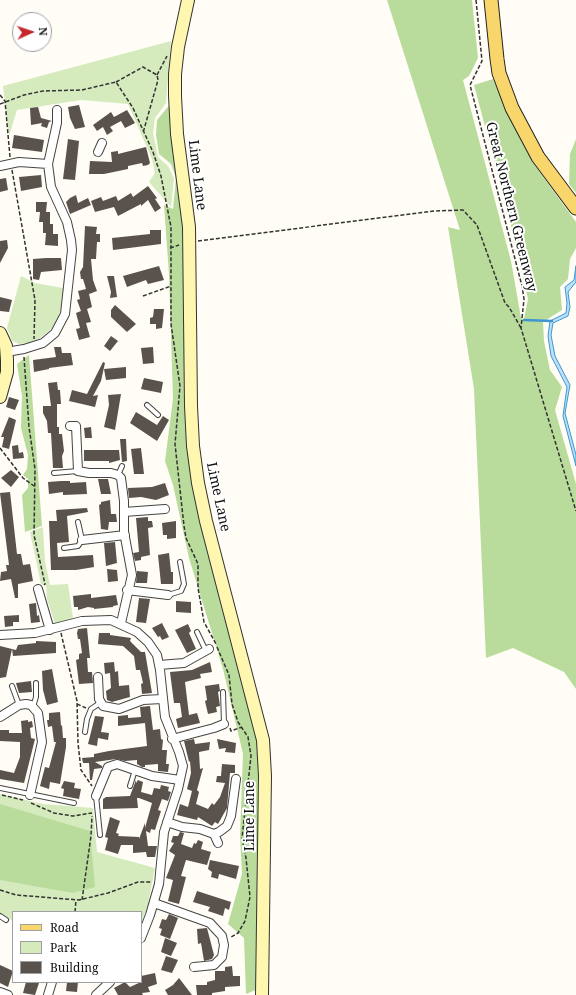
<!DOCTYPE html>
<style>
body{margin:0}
#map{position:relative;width:576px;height:995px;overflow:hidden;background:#fffdf5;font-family:"Noto Serif",serif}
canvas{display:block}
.legend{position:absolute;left:12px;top:911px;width:130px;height:72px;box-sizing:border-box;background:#fff;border:1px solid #a0a0a0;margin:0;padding:5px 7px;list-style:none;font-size:12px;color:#111}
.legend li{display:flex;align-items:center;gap:8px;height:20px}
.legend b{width:20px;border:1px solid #a0a0a0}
.north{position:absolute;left:12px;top:12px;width:40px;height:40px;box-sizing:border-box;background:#fff;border:1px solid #a0a0a0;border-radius:50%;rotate:87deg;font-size:11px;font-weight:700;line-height:16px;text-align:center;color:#111}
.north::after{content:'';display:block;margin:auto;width:14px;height:18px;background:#c4262e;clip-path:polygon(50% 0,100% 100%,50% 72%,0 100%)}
</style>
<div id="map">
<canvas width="576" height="995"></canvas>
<ul class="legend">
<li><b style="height:5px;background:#f9d66b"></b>Road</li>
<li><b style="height:11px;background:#d5ebbd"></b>Park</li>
<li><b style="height:11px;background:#5a524d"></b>Building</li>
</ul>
<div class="north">N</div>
</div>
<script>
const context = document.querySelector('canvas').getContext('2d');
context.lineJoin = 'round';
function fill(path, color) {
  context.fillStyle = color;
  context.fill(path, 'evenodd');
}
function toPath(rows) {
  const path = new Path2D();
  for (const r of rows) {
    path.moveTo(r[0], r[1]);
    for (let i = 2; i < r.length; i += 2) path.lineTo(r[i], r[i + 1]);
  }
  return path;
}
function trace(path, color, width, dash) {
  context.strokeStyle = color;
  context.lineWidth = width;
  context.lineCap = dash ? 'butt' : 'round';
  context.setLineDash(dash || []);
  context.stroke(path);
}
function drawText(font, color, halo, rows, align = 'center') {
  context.font = font + ' "Noto Serif",serif';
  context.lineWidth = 4;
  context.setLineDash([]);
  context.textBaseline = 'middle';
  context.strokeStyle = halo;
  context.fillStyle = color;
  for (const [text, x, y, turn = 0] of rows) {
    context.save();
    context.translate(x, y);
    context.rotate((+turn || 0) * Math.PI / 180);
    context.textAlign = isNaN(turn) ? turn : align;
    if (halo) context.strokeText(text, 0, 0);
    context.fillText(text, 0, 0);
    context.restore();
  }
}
fill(toPath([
 [171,41,166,103,155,118,153,133,158,157,168,166,174,178,171,207,149,182,155,173,152,159,128,104,81,100,17,110,9,136,3,86],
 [21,276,35,283,63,288,63,303,57,320,51,329,40,338,29,343,19,344,12,341,7,328],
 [43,527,45,562,50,585,68,584,73,618,55,624,47,599,46,585,41,584,30,532],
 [0,794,43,804,93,808,97,852,155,868,148,904,141,924,141,912,13,912,13,921,0,914]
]), '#d5ebbd');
fill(toPath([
 [387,0,472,0,478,58,469,76,463,80,511,261,521,318,524,319,528,299,508,213,474,85,493,79,514,127,533,163,576,222,576,248,570,259,568,279,560,287,562,310,543,322,544,341,550,370,562,387,555,410,576,484,576,689,564,672,513,648,486,658,474,389,448,227,460,230],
 [172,102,185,216,187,410,258,738,258,989,246,994,244,938,228,924,242,874,240,836,243,754,223,669,189,558,173,485,165,461,173,399,169,274,164,205,173,209,176,178,171,164,159,154,156,135,157,120],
 [576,139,576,193,569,184,570,154],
 [29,355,42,526,25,532,22,495,28,488,28,479,23,475,27,469,28,455,21,428,22,396,17,364],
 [0,804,90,831,95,887,73,893,0,880]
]), '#b9dc9c');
const water = toPath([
 [576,266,576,282,568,292,570,307,568,316,553,323,551,335,555,356,570,385,565,413,576,455,576,466,563,416,567,387,551,356,548,336,550,321,566,313,567,303,565,287,574,280,576,266]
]);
fill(water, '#b9e0f7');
trace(water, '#3f96cf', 1);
trace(toPath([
 [524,320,552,321]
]), '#3f96cf', 2.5);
fill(toPath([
 [79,105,85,127,75,129,70,118,68,107],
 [38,107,41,118,52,121,49,122,47,128,41,126,42,123,31,125,30,108],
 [127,110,135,123,125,128,121,121,110,127,113,131,107,135,103,127,97,131,93,125,111,112,114,117],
 [14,135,44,140,42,152,12,148],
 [68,139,79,141,75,180,63,179],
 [146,147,150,163,148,165,143,166,142,163,128,166,128,169,104,174,89,174,90,161,112,162,111,152,118,151,118,154],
 [41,175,42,187,21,191,19,177],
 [6,178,8,190,0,192,0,179],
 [148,186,157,198,155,199,161,208,155,212,148,200,141,206,141,204,118,216,114,207,95,212,91,201,101,197,103,201,116,196,118,201,131,193,133,197],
 [76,195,78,203,88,198,91,205,70,214,66,202,70,198],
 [36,202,47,202,46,212,50,212,50,224,53,224,53,234,58,234,58,246,45,245,46,233,43,233,43,222,39,222,40,212,36,212],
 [85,226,97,227,96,234,100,234,100,242,97,242,96,259,91,259,93,280,97,291,89,294,92,307,87,309,91,322,86,323,90,337,79,340,76,329,80,328,76,313,81,311,77,300,80,299,78,291,86,289,83,279,81,279,80,272,83,267],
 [150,230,161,230,161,244,113,250,112,238,150,234],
 [7,240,8,248,0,263,0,241],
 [46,258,61,258,62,270,41,272,39,280,33,279,33,259],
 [159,266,164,280,148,284,146,280,127,287,123,276],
 [107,276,114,276,117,297,110,298,111,292],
 [0,297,12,300,9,312,0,311],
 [115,305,136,324,127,332,111,317,111,310],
 [154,309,164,309,162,328,156,329,156,324,150,324,150,318,153,317],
 [111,336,118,341,110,351,104,346],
 [54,347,61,347,62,353,71,353,73,365,49,368,49,369,34,372,33,360,56,357],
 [153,347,154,363,143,364,141,348],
 [103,362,105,363,101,381,93,396,98,395,95,407,69,401,72,390,87,394],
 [126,367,126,378,106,380,104,369],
 [144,378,163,382,161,393,141,389],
 [57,382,58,390,60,390,61,404,57,404,57,427,59,427,59,434,62,434,64,451,62,456,63,468,53,468,51,433,48,433,47,421,43,413,43,406,51,406,48,383],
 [121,394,115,430,104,427,109,405,108,395],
 [9,397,19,400,15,410,6,407],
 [136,412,157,425,163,416,169,420,157,441,130,423],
 [9,417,16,420,9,449,2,447,4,437,1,437],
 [91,427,92,438,85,438,84,428],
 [120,439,126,439,127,461,122,462],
 [18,445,19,453,23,452,24,458,13,459,12,446],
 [141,448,144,474,134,474,131,449],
 [84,450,119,450,120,460,109,463,109,461,84,461],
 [11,470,19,477,11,487,1,478],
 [98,479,108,479,111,494,101,494],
 [61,481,70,481,70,483,86,482,87,494,63,495,63,492,49,494,48,482],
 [165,483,169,495,156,500,141,497,129,498,128,488,152,487],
 [10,492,17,554,21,554,23,565,30,564,33,581,18,584,18,598,15,598,11,579,0,581,1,572,7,571,6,565,9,565,0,493],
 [110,500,111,514,116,514,117,522,109,522,108,530,101,529,99,505,101,504,101,502],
 [87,508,88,512,67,516,69,542,57,543,58,557,93,555,94,567,76,570,51,570,49,521,57,521,56,510],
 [148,517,148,521,152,521,153,527,148,528,150,555,141,557,141,560,135,561,133,553,139,552,136,518],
 [176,521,176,538,167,539,167,535,163,535,162,523],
 [115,542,117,563,106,566,104,543],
 [169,553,171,572,173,572,173,584,161,584,158,555],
 [107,569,117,570,118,581,108,582],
 [137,571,148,572,147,583,136,583],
 [91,594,91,598,116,595,118,605,113,606,113,607,94,609,94,608,88,607,78,610,78,607,74,607,73,596],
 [139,598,150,599,146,623,136,622],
 [176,601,191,602,191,613,176,612],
 [36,603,37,616,39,615,40,622,31,623,29,604],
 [19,615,19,622,13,622,13,626,5,627,4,616],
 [162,623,169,637,162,640,160,636,158,637,152,628],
 [188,624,191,631,189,633,196,649,187,653,175,630],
 [87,628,90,658,87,658,88,672,92,672,93,683,79,684,76,660,79,659,79,654,82,653,80,639,78,639,77,633,78,629],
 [99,633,110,633,110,635,131,638,130,641,141,652,145,652,152,693,142,694,141,684,143,683,140,670,136,670,134,656,123,646,98,644],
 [36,641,56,642,56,653,13,656,12,649,6,677,0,678,0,646,16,650,18,645,36,643],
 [114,662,115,672,118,671,119,686,129,685,130,697,112,702,107,700,106,691,111,688,110,673,105,674,104,663],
 [210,662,212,672,200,674,201,678,185,682,189,715,197,713,200,723,178,728,176,719,182,717,180,703,174,703,170,672,192,670],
 [52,669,58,702,47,705,43,690,42,671],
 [31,681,32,692,19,693,16,683],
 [219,684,220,691,218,692,220,706,216,707,217,712,208,714,205,701,207,700,205,686],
 [150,706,153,730,160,729,161,739,163,740,162,750,167,750,166,764,169,764,168,772,158,771,158,764,145,765,145,767,142,767,137,764,137,760,125,761,116,759,95,762,102,766,102,768,94,769,92,780,90,780,89,763,83,763,82,758,94,757,94,754,109,751,147,746,145,723,118,726,118,716,128,715,128,718,141,717,140,707],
 [60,712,61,726,62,725,63,738,66,738,66,747,60,784,50,782,49,789,40,786,45,767,49,768,56,742,54,742,52,726,48,727,47,720,49,720,49,713],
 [95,716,104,717,101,732,109,733,108,740,98,738,97,746,88,744],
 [28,720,28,722,32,721,33,727,30,728,31,738,35,739,24,783,0,779,0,770,14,773,20,757,20,742,0,741,0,730,9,730,9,733,22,733,21,721],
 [194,739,195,744,210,742,209,750,199,752,200,769,203,768,197,790,199,792,196,804,208,809,212,803,214,805,220,797,225,783,216,782,217,776,221,776,222,764,235,765,235,773,230,773,227,808,218,824,215,822,212,826,198,817,197,820,177,815,180,804,188,807,192,791,187,789,191,773,190,761,189,762,184,741],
 [217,739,236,743,235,753,225,752,226,748,219,749],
 [136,780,136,783,138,780,143,782,141,792,152,795,154,788,160,789,161,785,169,787,168,791,171,792,168,801,162,799,158,810,161,811,155,830,151,829,150,833,146,831,148,846,157,846,155,857,147,857,146,852,133,853,133,845,121,845,118,854,105,850,108,838,105,837,110,817,120,821,116,833,119,834,118,836,139,837,139,839,145,823,145,828,152,803,139,798,137,798,138,808,103,809,103,799,106,797,130,796],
 [64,781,75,783,74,788,81,789,79,799,63,796,64,789,61,788],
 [180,832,184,833,181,844,192,848,194,843,196,844,198,840,203,842,201,849,211,852,207,865,186,860,181,876,186,877,179,904,168,901,173,880,166,878,175,855,169,851,174,843,171,842,173,836,178,836],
 [210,860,239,866,236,879,219,874,218,879,211,877,212,872,208,869],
 [197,891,231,902,229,910,225,908,223,916,208,911,210,907,193,902],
 [169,914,178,918,170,939,160,935,162,929,159,928,162,919,166,920],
 [207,928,214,955,212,959,204,961,201,943,198,944,197,929],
 [165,938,177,943,171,956,161,952],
 [166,956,178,960,172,973,161,970],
 [0,965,13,971,8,987,0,983],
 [232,966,233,976,240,976,240,986,225,987,225,991,212,993,212,995,197,995,196,985,207,985,207,982,215,980,215,971,225,971,225,967],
 [155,973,157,984,148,987,150,992,142,993,143,995,118,995,114,988,125,982,130,987,141,982,141,976],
 [179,978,192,995,168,995,165,990,173,985],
 [26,982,39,983,35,995,23,993],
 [67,982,78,982,77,992,66,991]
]), '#5a524d');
const lane = toPath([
 [147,405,158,415],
 [54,473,78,471],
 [118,475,122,466],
 [64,548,78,546,82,540,78,522],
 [168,595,181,591,184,584,180,562],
 [197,632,206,651],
 [12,686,19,705],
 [223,692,224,724],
 [33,707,36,697,36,683],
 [85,732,87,719,91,709,100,703],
 [130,786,135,770],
 [0,788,74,803],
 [96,796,100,835],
 [0,916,6,920]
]);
const street = toPath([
 [98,152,102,143],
 [0,166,19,162,48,164],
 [6,352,24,349,43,343,55,333,65,314,72,250,71,240,67,222,51,187,48,164,57,123,57,110],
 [70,426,76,426,78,471,89,473,111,473,118,475,121,478,124,501,124,532,132,575,121,623],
 [124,512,165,509],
 [82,540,125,535],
 [38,589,50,630],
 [127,590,168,595],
 [0,635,35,633,82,621,111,620,137,632,148,642,157,655,160,670,165,717,179,752,183,766,178,789,164,832,159,884,150,915,141,938],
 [159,665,184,663,209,649],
 [98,677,99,699,103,706,119,709,143,700,162,699],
 [0,717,19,705,26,704,31,705,38,713,42,742,30,795],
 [172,739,214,728,224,724],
 [96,796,108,767,117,764,152,776,180,780],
 [167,822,182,827,200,829,214,834,219,832,227,826,231,816,236,779],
 [214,834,218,843],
 [154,903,210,923,222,936,224,945,222,957,214,965,194,967],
 [0,992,8,995],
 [48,995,52,982],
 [96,995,110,982]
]);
const secondary = toPath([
 [188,0,178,47,175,74,175,96,177,134,189,227,191,406,193,446,198,483,206,521,263,740,265,776,262,995],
 [0,333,6,346,7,360,7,372,0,397]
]);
const primary = toPath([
 [491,0,497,59,499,73,512,108,538,157,576,208]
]);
trace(lane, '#444', 6);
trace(street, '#444', 10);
trace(secondary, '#333', 14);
trace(primary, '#222', 15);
trace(toPath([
 [476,0,482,61,470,85,522,286,524,299,521,328,576,511],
 [157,75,167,56],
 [116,82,143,67,157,75,158,80,143,133],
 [0,95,5,101,10,157],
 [0,104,24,95,43,91,82,90,116,82,133,108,153,152,161,176,171,227,171,324,180,386,175,444,184,526,186,538,198,564,198,588,204,622,216,644],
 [12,170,35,300,34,339],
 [198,241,434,211,463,210,477,225,505,303,509,307,521,328],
 [170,248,179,245],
 [143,296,171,286],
 [24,357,29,427,35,469,34,535,45,584,44,585],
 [0,448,23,478,34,486],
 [61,633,77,701,78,743,81,770,92,786],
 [217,647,229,675,232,704,238,722,248,737,251,756,242,838,246,858,250,897,245,921,238,933,231,937],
 [77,704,86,708],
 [230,728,231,731,242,727],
 [2,795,23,800],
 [31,803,54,813,73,816,92,813],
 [0,890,16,895,79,900,108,893,138,882,152,882],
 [82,900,91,836,92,816],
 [75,912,76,900]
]), '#333', 1.5, [4, 2]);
trace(lane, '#fff', 4);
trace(street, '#fff', 8);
trace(secondary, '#fff6b0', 12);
trace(primary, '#f9d66b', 13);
drawText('14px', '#111', '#fff', [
 ["Lime Lane",197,175,83],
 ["Great Northern Greenway",511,207,76],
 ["Lime Lane",218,497,78],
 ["Lime Lane",250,816,-90]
]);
</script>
